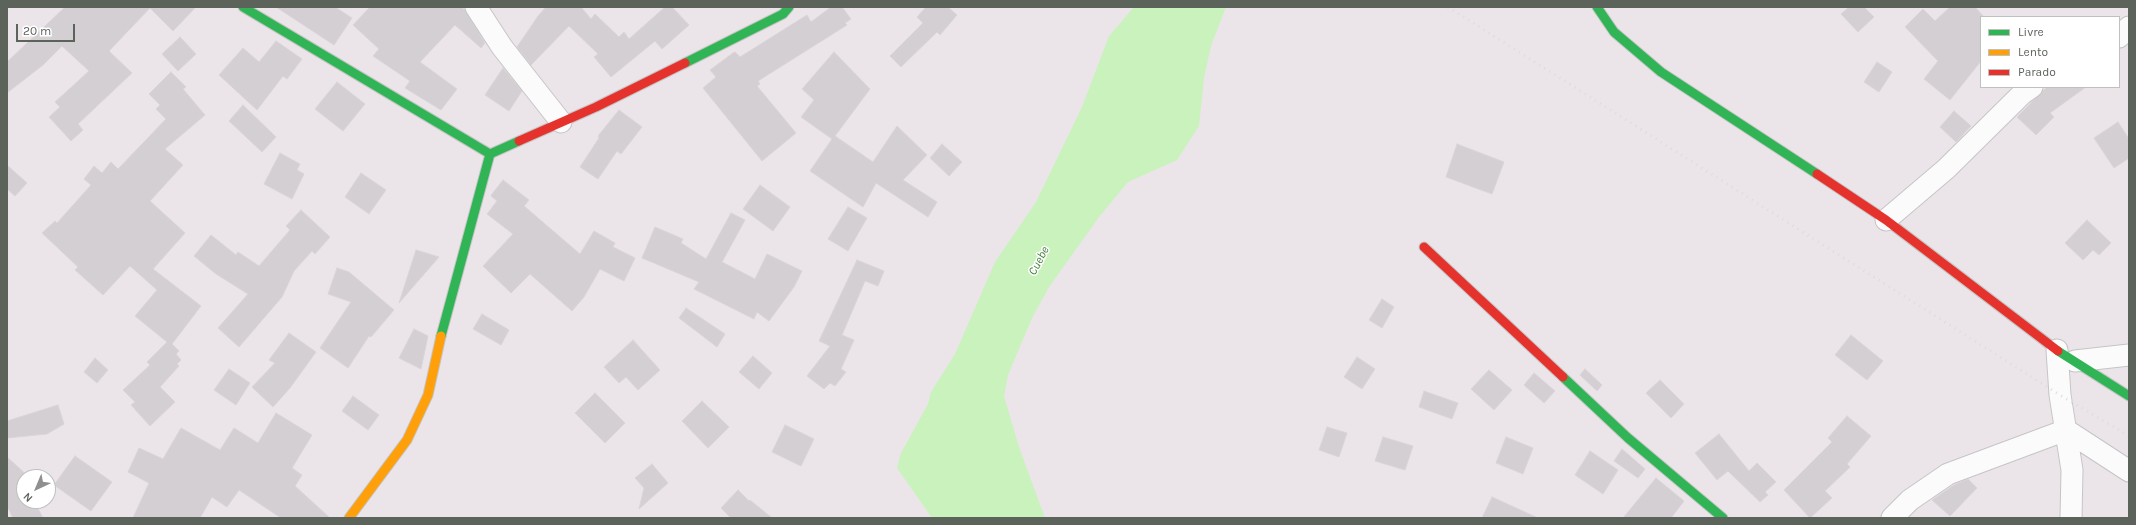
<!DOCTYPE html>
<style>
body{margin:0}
#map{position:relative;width:2136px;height:525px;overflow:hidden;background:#ebe5ea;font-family:Karla,sans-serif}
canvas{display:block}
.frame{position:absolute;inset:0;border:8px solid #5c635b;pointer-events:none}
.legend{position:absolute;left:1980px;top:16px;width:140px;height:72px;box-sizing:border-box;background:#fff;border:1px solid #bec1bd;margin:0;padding:5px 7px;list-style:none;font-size:12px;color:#5c635b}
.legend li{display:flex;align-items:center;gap:8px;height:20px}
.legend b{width:20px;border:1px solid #bec1bd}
.north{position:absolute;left:16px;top:469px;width:40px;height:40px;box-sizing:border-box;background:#fff;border:1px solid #bec1bd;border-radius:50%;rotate:224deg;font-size:11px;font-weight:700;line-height:16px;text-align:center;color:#5c635b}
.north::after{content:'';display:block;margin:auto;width:14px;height:18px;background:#8e908d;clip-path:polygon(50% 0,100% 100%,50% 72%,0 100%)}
.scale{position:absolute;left:16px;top:24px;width:59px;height:18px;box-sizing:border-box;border:2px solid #5c635b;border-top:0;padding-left:5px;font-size:12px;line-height:14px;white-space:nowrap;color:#5c635b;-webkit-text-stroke:3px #fff;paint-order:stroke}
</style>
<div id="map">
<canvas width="2136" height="525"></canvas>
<div class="frame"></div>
<ul class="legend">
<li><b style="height:5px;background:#30b455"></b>Livre</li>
<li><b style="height:5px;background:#ff9f0a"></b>Lento</li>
<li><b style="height:5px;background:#e5322d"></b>Parado</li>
</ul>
<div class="north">N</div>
<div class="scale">20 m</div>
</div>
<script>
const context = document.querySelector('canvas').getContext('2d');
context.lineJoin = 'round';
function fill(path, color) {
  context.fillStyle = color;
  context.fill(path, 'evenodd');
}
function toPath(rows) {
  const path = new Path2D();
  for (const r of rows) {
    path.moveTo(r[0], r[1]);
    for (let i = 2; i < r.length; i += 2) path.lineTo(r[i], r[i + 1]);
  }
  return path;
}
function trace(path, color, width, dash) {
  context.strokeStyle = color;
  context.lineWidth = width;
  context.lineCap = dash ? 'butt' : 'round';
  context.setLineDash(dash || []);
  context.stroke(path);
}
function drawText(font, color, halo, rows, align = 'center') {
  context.font = font + ' Karla,sans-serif';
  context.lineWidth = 3;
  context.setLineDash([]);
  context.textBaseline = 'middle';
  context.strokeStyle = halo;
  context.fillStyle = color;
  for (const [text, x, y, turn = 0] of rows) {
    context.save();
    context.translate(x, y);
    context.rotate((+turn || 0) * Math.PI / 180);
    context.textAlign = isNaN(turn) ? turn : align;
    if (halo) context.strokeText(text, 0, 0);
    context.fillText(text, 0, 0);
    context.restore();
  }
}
fill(toPath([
 [1134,7,1226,7,1211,46,1204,78,1199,126,1177,160,1128,182,1099,217,1049,287,1032,318,1008,375,1004,396,1019,447,1045,518,932,518,897,468,901,453,928,404,931,392,955,354,995,262,1036,202,1082,107,1109,36]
]), '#c9f2bc');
const building = toPath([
 [65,7,196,7,173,31,150,8,109,51,132,73,78,124,83,130,71,141,49,117,60,107,55,102,89,71,62,46,43,65,7,93,7,62,65,7],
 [276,7,335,7,352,18,334,45,276,7],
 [370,7,461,7,465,10,485,43,481,48,455,25,420,62,457,89,441,110,405,88,410,81,373,56,379,49,353,25,370,7],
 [546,7,581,7,591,19,595,14,619,37,624,32,629,39,665,7,672,7,689,25,662,49,655,41,611,77,594,57,598,54,569,26,531,65,517,47,538,16,546,7],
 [831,7,842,7,851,19,845,23,847,25,758,81,760,84,757,86,796,133,762,161,703,88,716,77,710,70,733,53,735,52,740,57,807,15,811,22,831,7],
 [926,7,948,7,957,15,940,35,937,32,901,67,890,56,923,23,917,17,926,7],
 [1849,7,1864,7,1874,17,1858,32,1841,14,1849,7],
 [1950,7,1975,7,1984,17,1981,17,1981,61,1950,100,1924,79,1938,61,1905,27,1923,9,1935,21,1950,7],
 [180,37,196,54,178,71,162,54,180,37],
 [276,41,302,59,287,79,283,76,257,110,219,75,243,48,259,62,276,41],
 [834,52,870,89,835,136,873,162,897,126,927,155,903,180,937,202,928,217,876,183,863,207,810,171,832,139,801,117,814,100,802,89,834,52],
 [1877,62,1892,72,1879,92,1864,82,1877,62],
 [503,68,522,91,509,111,485,95,503,68],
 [171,72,186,87,183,89,205,115,165,149,183,165,150,201,185,233,153,269,201,306,172,344,179,351,176,354,181,360,177,364,179,366,160,387,175,402,150,426,131,405,135,402,123,390,150,365,147,362,167,342,135,316,157,290,130,266,103,295,75,270,78,267,42,233,55,221,57,223,91,185,84,179,94,166,102,173,111,162,118,169,166,119,156,109,160,105,149,94,171,72],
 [337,82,365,104,343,131,315,109,337,82],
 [2047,87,2086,87,2050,113,2054,117,2036,135,2017,117,2047,87],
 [243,105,276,137,262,152,229,121,243,105],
 [619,110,642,127,621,154,617,151,598,179,580,167,599,138,598,136,619,110],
 [1954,111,1971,126,1956,142,1940,127,1954,111],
 [2118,122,2129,139,2129,158,2114,168,2094,138,2118,122],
 [942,144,962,162,949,176,930,158,942,144],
 [1457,144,1504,162,1492,194,1446,177,1457,144],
 [280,153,300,164,297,170,304,174,292,199,264,184,280,153],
 [7,165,27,183,15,196,7,189,7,165],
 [361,173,386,190,369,214,345,197,361,173],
 [503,180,529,200,524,206,580,254,594,231,615,243,613,247,635,258,624,281,600,269,584,297,572,311,530,274,511,293,483,266,513,234,487,214,497,201,491,196,492,194,503,180],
 [760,185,790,207,773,231,743,209,760,185],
 [848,207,867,218,848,251,828,239,848,207],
 [301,210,330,237,315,254,312,251,294,271,282,297,239,347,218,328,248,294,216,274,194,256,211,235,236,255,238,252,259,266,290,230,286,226,301,210],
 [731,213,745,220,722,262,755,279,767,254,802,271,794,287,769,321,757,312,754,319,694,289,699,282,642,258,655,227,683,239,681,243,706,259,731,213],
 [2087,220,2111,243,2099,255,2093,250,2083,260,2065,243,2087,220],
 [416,250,439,257,399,303,416,250],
 [857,260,884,271,878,286,865,281,842,335,854,340,841,369,846,372,835,386,830,383,824,389,807,376,830,346,819,341,857,260],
 [337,268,349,272,394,310,371,337,369,336,348,368,320,348,351,302,328,294,337,268],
 [1382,299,1394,307,1382,328,1369,320,1382,299],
 [686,308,725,334,717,347,679,318,686,308],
 [482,314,509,330,501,345,473,329,482,314],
 [414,329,428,336,421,369,399,358,414,329],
 [289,333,316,352,290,388,273,407,252,387,275,363,269,360,289,333],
 [1851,335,1883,361,1867,380,1835,355,1851,335],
 [633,340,660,370,638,390,626,377,619,383,604,367,633,340],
 [753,356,772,373,759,389,739,372,753,356],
 [1357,357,1375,369,1362,389,1344,377,1357,357],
 [95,358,108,370,97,383,84,372,95,358],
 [229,369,250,383,236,405,214,390,229,369],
 [1585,369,1602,385,1597,391,1580,375,1585,369],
 [1489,370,1512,390,1494,410,1471,389,1489,370],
 [1534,373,1555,391,1544,403,1524,385,1534,373],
 [1660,380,1684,404,1671,418,1646,393,1660,380],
 [1424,391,1458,403,1452,419,1419,407,1424,391],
 [595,393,625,423,605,443,575,413,595,393],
 [353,396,379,415,368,430,342,411,353,396],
 [702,401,729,427,708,448,682,421,702,401],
 [58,405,64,424,47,434,7,438,7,421,58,405],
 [276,413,312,435,292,468,302,475,295,486,330,518,281,518,239,490,227,507,212,497,200,518,133,518,149,483,128,472,139,448,163,459,181,428,220,450,234,428,258,443,276,413],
 [1847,416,1871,436,1847,464,1850,467,1825,491,1832,498,1810,518,1784,490,1832,442,1828,438,1847,416],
 [785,425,814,439,801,466,772,452,785,425],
 [1327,427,1347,433,1339,457,1319,450,1327,427],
 [1719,434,1749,471,1757,463,1776,482,1765,492,1768,495,1760,502,1728,471,1717,480,1695,453,1719,434],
 [1383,437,1413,446,1405,470,1375,461,1383,437],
 [1506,437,1533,448,1523,474,1496,463,1506,437],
 [1622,449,1645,469,1638,478,1614,461,1622,449],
 [1590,451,1618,470,1603,494,1575,475,1590,451],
 [75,456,112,482,91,511,54,485,75,456],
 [7,457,29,477,24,477,24,501,36,501,35,503,43,518,13,518,7,506,7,457],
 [652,464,668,483,639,509,644,488,635,478,652,464],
 [1656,478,1684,501,1671,518,1623,518,1656,478],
 [1968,479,1977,488,1950,516,1932,500,1954,485,1968,479],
 [738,490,749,501,750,500,772,518,731,518,721,508,738,490],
 [1492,497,1538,518,1482,518,1492,497]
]);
fill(building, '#d3cfd3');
trace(building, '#dad4da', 1);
const street = toPath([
 [476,7,502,47,561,122],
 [2119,37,2129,27],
 [1886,220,1946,169,2022,94,2032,87],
 [2057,350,2060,395,2072,470,2071,518],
 [2075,361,2129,355],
 [1892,518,1910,500,1948,474,2066,430,2129,471]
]);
const fast = toPath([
 [243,7,490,154,519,141],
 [1597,7,1614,32,1661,72,1817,174],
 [685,63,783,14,789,7],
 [441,336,490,154],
 [2058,351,2129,396],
 [1563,377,1628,438,1723,518]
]);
const slow = toPath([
 [349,518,407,440,428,395,441,336]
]);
const jam = toPath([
 [519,141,596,107,685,63],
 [1817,174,1886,220,2058,351],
 [1424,247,1563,377]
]);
trace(street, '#c6c5c5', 23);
trace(fast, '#c5c5c5', 11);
trace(slow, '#c5c5c5', 11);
trace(jam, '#c5c5c5', 11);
trace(street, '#fcfbfc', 21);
trace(fast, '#30b455', 9);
trace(slow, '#ff9f0a', 9);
trace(jam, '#e5322d', 9);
trace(toPath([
 [1448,7,2060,395,2129,436]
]), '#dcdcdc', 3, [1, 5]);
drawText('italic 12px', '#437e39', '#fff', [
 ["Cuebe",1039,261,-62]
]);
</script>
